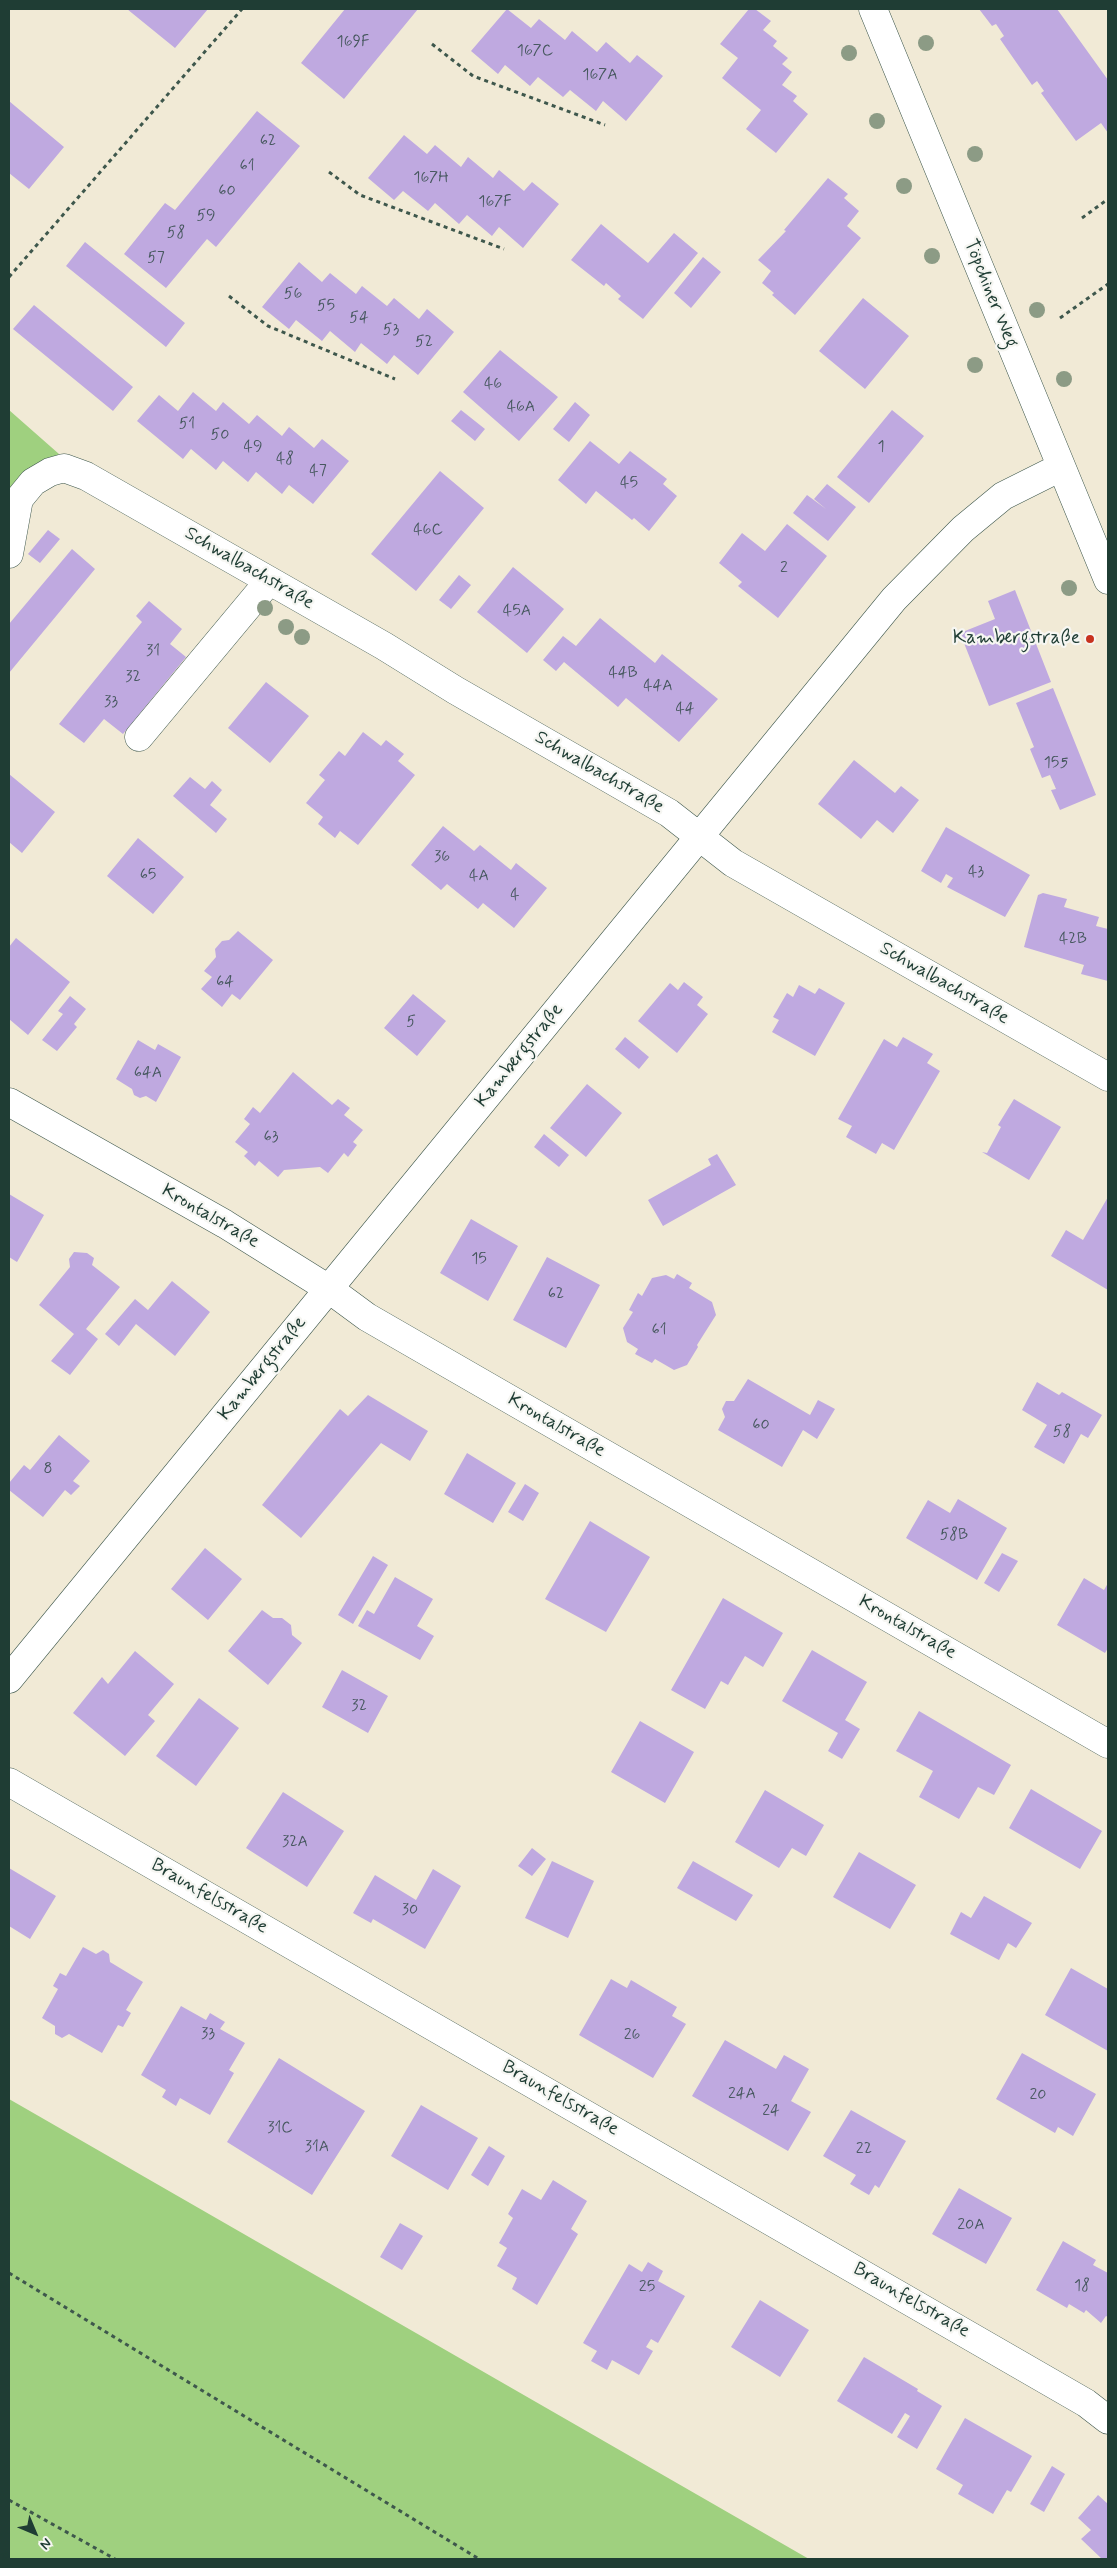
<!DOCTYPE html>
<meta charset="utf-8">
<style>
body{margin:0}
#map{position:relative;width:1117px;height:2568px;overflow:hidden;background:#f1ead6;font-family:Mynerve,sans-serif}
canvas{display:block}
.frame{position:absolute;inset:0;border:10px solid #1f3d34;pointer-events:none}
.north{position:absolute;left:10px;top:2508px;width:50px;height:50px;-webkit-text-stroke:4px #f6f6f2;paint-order:stroke;rotate:135deg;font-size:14px;font-weight:700;line-height:20px;text-align:center;color:#1f3d34}
.north::after{content:'';display:block;margin:auto;width:18px;height:22px;background:#1f3d34;clip-path:polygon(50% 0,100% 100%,50% 72%,0 100%)}
</style>
<div id="map">
<canvas width="1117" height="2568"></canvas>
<div class="frame"></div>
<div class="north">N</div>
</div>
<script>
const context = document.querySelector('canvas').getContext('2d');
context.lineJoin = 'round';
function fill(path, color) {
  context.fillStyle = color;
  context.fill(path, 'evenodd');
}
function toPath(rows) {
  const path = new Path2D();
  for (const r of rows) {
    path.moveTo(r[0], r[1]);
    for (let i = 2; i < r.length; i += 2) path.lineTo(r[i], r[i + 1]);
  }
  return path;
}
function trace(path, color, width, dash) {
  context.strokeStyle = color;
  context.lineWidth = width;
  context.lineCap = dash ? 'butt' : 'round';
  context.setLineDash(dash || []);
  context.stroke(path);
}
function drawText(font, color, halo, rows, align = 'center') {
  context.font = font + ' Mynerve,sans-serif';
  context.lineWidth = 4.5;
  context.setLineDash([]);
  context.textBaseline = 'middle';
  context.strokeStyle = halo;
  context.fillStyle = color;
  for (const [text, x, y, turn = 0] of rows) {
    context.save();
    context.translate(x, y);
    context.rotate((+turn || 0) * Math.PI / 180);
    context.textAlign = isNaN(turn) ? turn : align;
    if (halo) context.strokeText(text, 0, 0);
    context.fillText(text, 0, 0);
    context.restore();
  }
}
fill(toPath([
 [9,410,59,454,31,469,9,494],
 [9,2099,809,2559,9,2559]
]), '#9fd07f');
fill(toPath([
 [127,9,208,9,175,48],
 [345,9,418,9,344,99,301,63],
 [507,9,531,28,539,19,565,40,572,31,597,52,606,42,630,63,637,55,663,76,626,121,603,101,596,111,570,90,563,97,538,77,530,86,505,65,498,74,471,51],
 [749,9,755,9,771,21,763,30,777,41,773,46,788,58,782,64,792,72,782,85,797,96,793,101,808,114,776,153,746,129,761,110,722,78,738,58,720,44],
 [979,9,1057,9,1108,80,1108,133,1101,123,1076,141,1041,93,1044,91,1037,81,1032,85,1000,39,1004,36,996,24,992,26],
 [9,101,64,147,29,189,9,173],
 [257,111,300,146,216,247,207,239,166,288,124,254,165,203,175,210],
 [404,135,427,154,435,145,461,167,468,157,493,178,499,170,524,191,532,182,559,204,523,248,499,227,492,236,467,215,459,224,435,203,428,211,403,191,394,200,368,178],
 [828,178,848,194,844,198,859,211,847,226,861,238,795,315,772,295,774,293,762,283,771,271,758,260,786,231,784,230],
 [601,224,648,263,674,233,698,253,643,319,618,299,621,296,606,283,604,286,571,260],
 [85,242,185,323,166,347,66,266],
 [703,257,721,272,691,308,674,293],
 [299,262,322,282,330,273,356,294,362,286,387,306,394,298,419,319,427,309,454,332,418,375,394,355,387,364,361,343,355,352,330,331,322,341,296,320,289,329,262,307],
 [863,298,909,336,865,389,819,351],
 [34,305,133,387,113,411,13,329],
 [500,350,558,397,519,441,463,392],
 [193,392,216,411,223,402,249,424,257,415,282,436,289,427,314,448,322,439,349,461,313,504,289,485,282,494,256,472,248,482,223,461,216,470,191,449,183,459,137,421,159,395,178,411],
 [575,402,590,415,569,442,553,429],
 [461,410,485,429,475,441,451,421],
 [892,410,924,436,869,503,837,477],
 [590,441,619,464,630,451,667,479,663,484,677,496,649,531,634,518,632,520,596,491,586,504,558,480],
 [440,471,484,508,416,591,371,554],
 [827,484,856,507,828,541,793,513,807,495,826,509,814,499],
 [787,524,827,556,778,618,738,586,742,582,719,563,742,533,765,551],
 [48,530,60,539,40,563,28,554],
 [72,549,95,569,9,673,9,624],
 [513,567,564,609,527,653,477,612],
 [459,575,471,585,451,609,439,600],
 [1015,590,1051,682,989,706,960,633,995,619,988,601],
 [149,601,182,629,170,644,186,657,123,734,104,719,84,743,59,724,142,622,136,616],
 [600,618,655,663,662,654,718,699,679,742,626,698,618,707,564,662,556,671,543,660,563,636,576,646],
 [266,682,309,716,270,763,228,728],
 [1053,688,1096,795,1060,810,1051,790,1056,789,1050,775,1042,778,1030,749,1034,747,1016,703],
 [363,732,381,746,386,740,404,754,398,761,415,775,358,845,340,831,335,838,318,824,323,817,306,803,325,780,319,775,339,751,345,756],
 [854,760,895,793,901,786,919,800,893,833,877,820,861,839,818,804],
 [9,774,55,812,22,853,9,842],
 [190,777,205,789,212,781,222,790,210,805,227,819,216,833,173,796],
 [443,826,474,851,480,845,511,870,516,863,547,888,514,928,483,903,478,909,447,884,441,890,411,865],
 [946,827,1030,875,1005,917,947,887,953,878,946,874,941,883,921,871],
 [138,838,184,877,153,914,107,876],
 [1043,893,1067,899,1064,907,1099,917,1096,926,1108,929,1108,981,1081,974,1084,965,1024,947,1038,895],
 [238,931,273,960,240,1000,232,994,222,1007,201,989,212,977,204,971,216,957,215,949,222,941,229,940],
 [16,938,70,982,28,1035,9,1019,9,947],
 [684,982,703,997,697,1005,708,1014,677,1053,638,1021,670,983,678,990],
 [799,985,815,994,819,988,845,1003,815,1056,772,1032,779,1020,773,1017,787,993,793,997],
 [413,994,446,1021,417,1056,384,1028],
 [70,996,86,1009,74,1024,77,1027,57,1051,42,1040,63,1014,58,1011],
 [625,1037,649,1057,639,1069,615,1049],
 [903,1037,933,1054,927,1063,940,1071,894,1150,882,1143,876,1154,846,1137,852,1126,838,1119,884,1039,897,1047],
 [138,1040,155,1050,158,1044,181,1057,156,1102,146,1096,140,1098,134,1095,132,1089,116,1079],
 [293,1072,332,1105,338,1099,350,1108,344,1115,363,1130,353,1142,357,1145,348,1157,344,1153,328,1173,320,1167,284,1170,278,1177,259,1161,255,1166,244,1156,248,1152,235,1142,250,1124,244,1119,253,1107,260,1113],
 [587,1084,622,1113,586,1157,550,1128],
 [1014,1099,1061,1127,1029,1180,982,1152,987,1153,1001,1127,998,1125],
 [544,1134,569,1155,559,1167,534,1147],
 [717,1154,736,1185,663,1226,648,1200,711,1165,708,1159],
 [9,1194,44,1215,17,1262,9,1257],
 [1108,1197,1108,1290,1051,1256,1066,1230,1083,1240],
 [471,1219,518,1246,488,1301,440,1273],
 [74,1252,87,1253,94,1258,92,1265,120,1287,86,1329,98,1339,70,1375,51,1361,74,1334,39,1305,70,1267,69,1259],
 [547,1257,600,1285,566,1348,513,1320],
 [677,1274,692,1283,689,1288,712,1302,716,1315,697,1345,698,1347,687,1365,674,1370,655,1359,652,1363,635,1354,638,1349,627,1342,623,1328,633,1312,629,1310,638,1293,642,1296,652,1278,666,1275,674,1279],
 [172,1281,210,1312,175,1356,136,1324,119,1346,105,1334,135,1299,148,1310],
 [748,1379,810,1415,818,1400,835,1409,817,1439,803,1430,782,1467,718,1430,725,1417,722,1409,726,1401,734,1401],
 [1037,1382,1059,1395,1062,1392,1102,1415,1088,1438,1081,1434,1064,1464,1034,1447,1047,1425,1022,1410],
 [368,1395,428,1431,410,1461,381,1443,301,1538,262,1505,340,1409,348,1416],
 [59,1435,90,1461,73,1481,80,1486,71,1495,65,1490,43,1517,9,1490,9,1483,24,1465,30,1470],
 [467,1453,516,1483,493,1523,444,1494],
 [525,1484,539,1493,523,1521,508,1512],
 [958,1499,1007,1528,977,1580,906,1538,928,1500,950,1513],
 [590,1521,650,1557,606,1632,545,1599],
 [205,1548,242,1579,208,1620,171,1589],
 [1002,1553,1018,1561,999,1592,984,1583],
 [373,1556,388,1565,353,1624,338,1615],
 [395,1577,433,1599,417,1626,434,1636,420,1660,358,1626,367,1610,374,1614],
 [1084,1578,1104,1590,1108,1583,1108,1648,1105,1653,1057,1625],
 [723,1598,783,1633,763,1667,745,1656,728,1685,721,1681,705,1709,671,1690],
 [262,1610,273,1618,282,1618,291,1625,292,1635,302,1643,268,1685,228,1651],
 [812,1650,867,1682,845,1720,860,1729,842,1759,828,1751,838,1733,782,1701],
 [135,1651,174,1684,148,1715,155,1721,125,1756,73,1713,102,1677,108,1684],
 [342,1670,388,1696,368,1733,322,1707],
 [199,1698,239,1728,196,1786,156,1756],
 [919,1711,1011,1765,994,1795,978,1787,959,1819,919,1797,933,1771,896,1751],
 [640,1721,694,1752,665,1803,611,1772],
 [1031,1789,1102,1831,1080,1869,1009,1828],
 [765,1790,824,1825,806,1856,792,1848,779,1868,735,1842],
 [283,1792,344,1831,307,1887,246,1848],
 [532,1848,546,1859,532,1876,518,1866],
 [859,1852,916,1885,890,1929,833,1897],
 [552,1861,594,1881,568,1938,525,1918],
 [693,1861,753,1895,736,1921,677,1888],
 [9,1868,56,1896,30,1939,9,1926],
 [433,1869,461,1886,425,1949,373,1919,371,1923,353,1913,375,1875,416,1900],
 [984,1896,1032,1923,1016,1948,1008,1943,999,1960,950,1934,961,1912,971,1918],
 [83,1947,96,1954,103,1950,109,1954,110,1962,143,1982,126,2010,131,2013,123,2027,118,2025,102,2053,69,2034,62,2038,55,2034,55,2026,42,2018,58,1989,53,1986,60,1973,66,1976],
 [1071,1968,1108,1989,1108,2051,1045,2015],
 [611,1979,627,1988,631,1980,677,2007,672,2016,686,2024,653,2078,579,2035],
 [181,2006,206,2020,210,2013,225,2022,220,2029,245,2043,229,2070,234,2073,210,2115,180,2098,176,2106,162,2097,166,2090,141,2075],
 [725,2040,776,2069,784,2055,809,2069,791,2101,811,2112,788,2151,692,2096],
 [1022,2053,1096,2094,1073,2136,1058,2127,1055,2133,996,2099],
 [279,2058,365,2111,312,2195,227,2142],
 [421,2105,478,2138,448,2190,391,2156],
 [851,2110,906,2141,879,2188,875,2185,869,2195,850,2184,856,2175,823,2156],
 [489,2146,505,2156,488,2186,471,2175],
 [553,2180,587,2201,571,2229,578,2234,537,2305,512,2289,517,2278,497,2266,507,2248,499,2243,513,2218,508,2214,522,2189,541,2200],
 [959,2188,1012,2218,986,2264,932,2234],
 [400,2223,423,2236,402,2270,380,2257],
 [1063,2241,1096,2260,1093,2265,1108,2273,1108,2317,1106,2316,1101,2323,1086,2310,1084,2313,1069,2304,1067,2308,1036,2290],
 [648,2262,663,2271,658,2281,685,2296,658,2343,651,2339,646,2347,653,2351,639,2375,612,2360,607,2370,591,2361,597,2351,583,2343,629,2264,642,2272],
 [760,2300,809,2330,780,2377,731,2347],
 [864,2357,918,2389,917,2391,942,2406,917,2449,897,2437,910,2416,905,2413,892,2434,837,2401],
 [965,2418,1032,2456,1011,2492,1007,2490,993,2514,958,2494,963,2485,936,2469],
 [1052,2466,1065,2474,1044,2512,1030,2504],
 [1098,2495,1108,2504,1108,2559,1102,2559,1081,2539,1091,2530,1078,2518]
]), '#bfa9e0');
const minor = toPath([
 [873,9,1108,580],
 [9,554,19,499,33,482,50,472,64,468,86,476,384,646,455,690,669,813,733,863,1108,1077],
 [139,737,269,581],
 [9,1102,225,1224,329,1289,367,1317,1108,1744],
 [9,1679,894,599,963,529,1003,496,1061,467],
 [9,1782,1086,2403,1108,2420]
]);
trace(minor, '#3e574c', 29);
trace(toPath([
 [432,44,473,76,605,125],
 [329,172,360,195,504,249],
 [1082,218,1108,199],
 [9,277,242,9],
 [229,296,268,326,395,379],
 [1060,318,1108,284],
 [9,2273,479,2559],
 [9,2500,115,2559]
]), '#3e574c', 3, [4, 4]);
trace(minor, '#fff', 28);
context.fillStyle = '#8c9b85';
for (const [x, y] of [
 [926,43],
 [849,53],
 [877,121],
 [975,154],
 [904,186],
 [932,256],
 [1037,310],
 [975,365],
 [1064,379],
 [1069,588],
 [265,608],
 [286,627],
 [302,637]
]) {
  context.beginPath();
  context.arc(x, y, 8, 0, 2 * Math.PI);
  context.fill();
}
for (const [x, y, r, color] of [
 [1090,639,5,"#c8321e"]
]) {
  const dot = new Path2D();
  dot.arc(x, y, r, 0, 2 * Math.PI);
  context.fillStyle = color;
  context.fill(dot);
  trace(dot, '#f6f6f2', 2);
}
drawText('16px', '#47585f', null, [
 ["169F",353,43],
 ["167C",535,52],
 ["167A",600,76],
 ["62",268,142],
 ["61",247,167],
 ["167H",431,179],
 ["60",227,192],
 ["167F",495,203],
 ["59",206,217],
 ["58",176,234],
 ["57",156,259],
 ["56",293,295],
 ["55",326,307],
 ["54",359,319],
 ["53",391,331],
 ["52",424,343],
 ["46",493,385],
 ["46A",521,408],
 ["51",187,425],
 ["50",220,436],
 ["49",253,448],
 ["1",881,448],
 ["48",285,460],
 ["47",318,472],
 ["45",629,484],
 ["46C",428,531],
 ["2",784,569],
 ["45A",517,612],
 ["31",153,652],
 ["44B",623,674],
 ["32",133,678],
 ["44A",658,687],
 ["33",111,703],
 ["44",685,710],
 ["155",1056,764],
 ["36",442,858],
 ["43",976,873],
 ["65",148,876],
 ["4A",479,877],
 ["4",515,896],
 ["42B",1073,940],
 ["64",225,983],
 ["5",411,1023],
 ["64A",148,1074],
 ["63",271,1138],
 ["15",479,1260],
 ["62",556,1295],
 ["61",659,1331],
 ["60",761,1426],
 ["58",1062,1433],
 ["8",48,1470],
 ["58B",954,1536],
 ["32",359,1707],
 ["32A",295,1843],
 ["30",410,1911],
 ["33",208,2035],
 ["26",632,2036],
 ["24A",742,2095],
 ["20",1038,2096],
 ["24",771,2112],
 ["31C",280,2129],
 ["31A",317,2148],
 ["22",864,2150],
 ["20A",971,2226],
 ["18",1082,2287],
 ["25",647,2288]
]);
drawText('19px', '#1f3d34', '#f6f6f2', [
 ["Töpchiner Weg",990,294,68],
 ["Schwalbachstraße",249,569,30],
 ["Schwalbachstraße",599,773,30],
 ["Schwalbachstraße",944,984,30],
 ["Kambergstraße",520,1056,-51],
 ["Krontalstraße",210,1217,30],
 ["Kambergstraße",263,1369,-51],
 ["Krontalstraße",556,1426,30],
 ["Krontalstraße",907,1628,30],
 ["Braunfelsstraße",209,1897,30],
 ["Braunfelsstraße",560,2099,30],
 ["Braunfelsstraße",911,2301,30]
]);
drawText('19px', '#1f3d34', '#f6f6f2', [
 ["Kambergstraße",1080,639]
], 'right');
</script>
